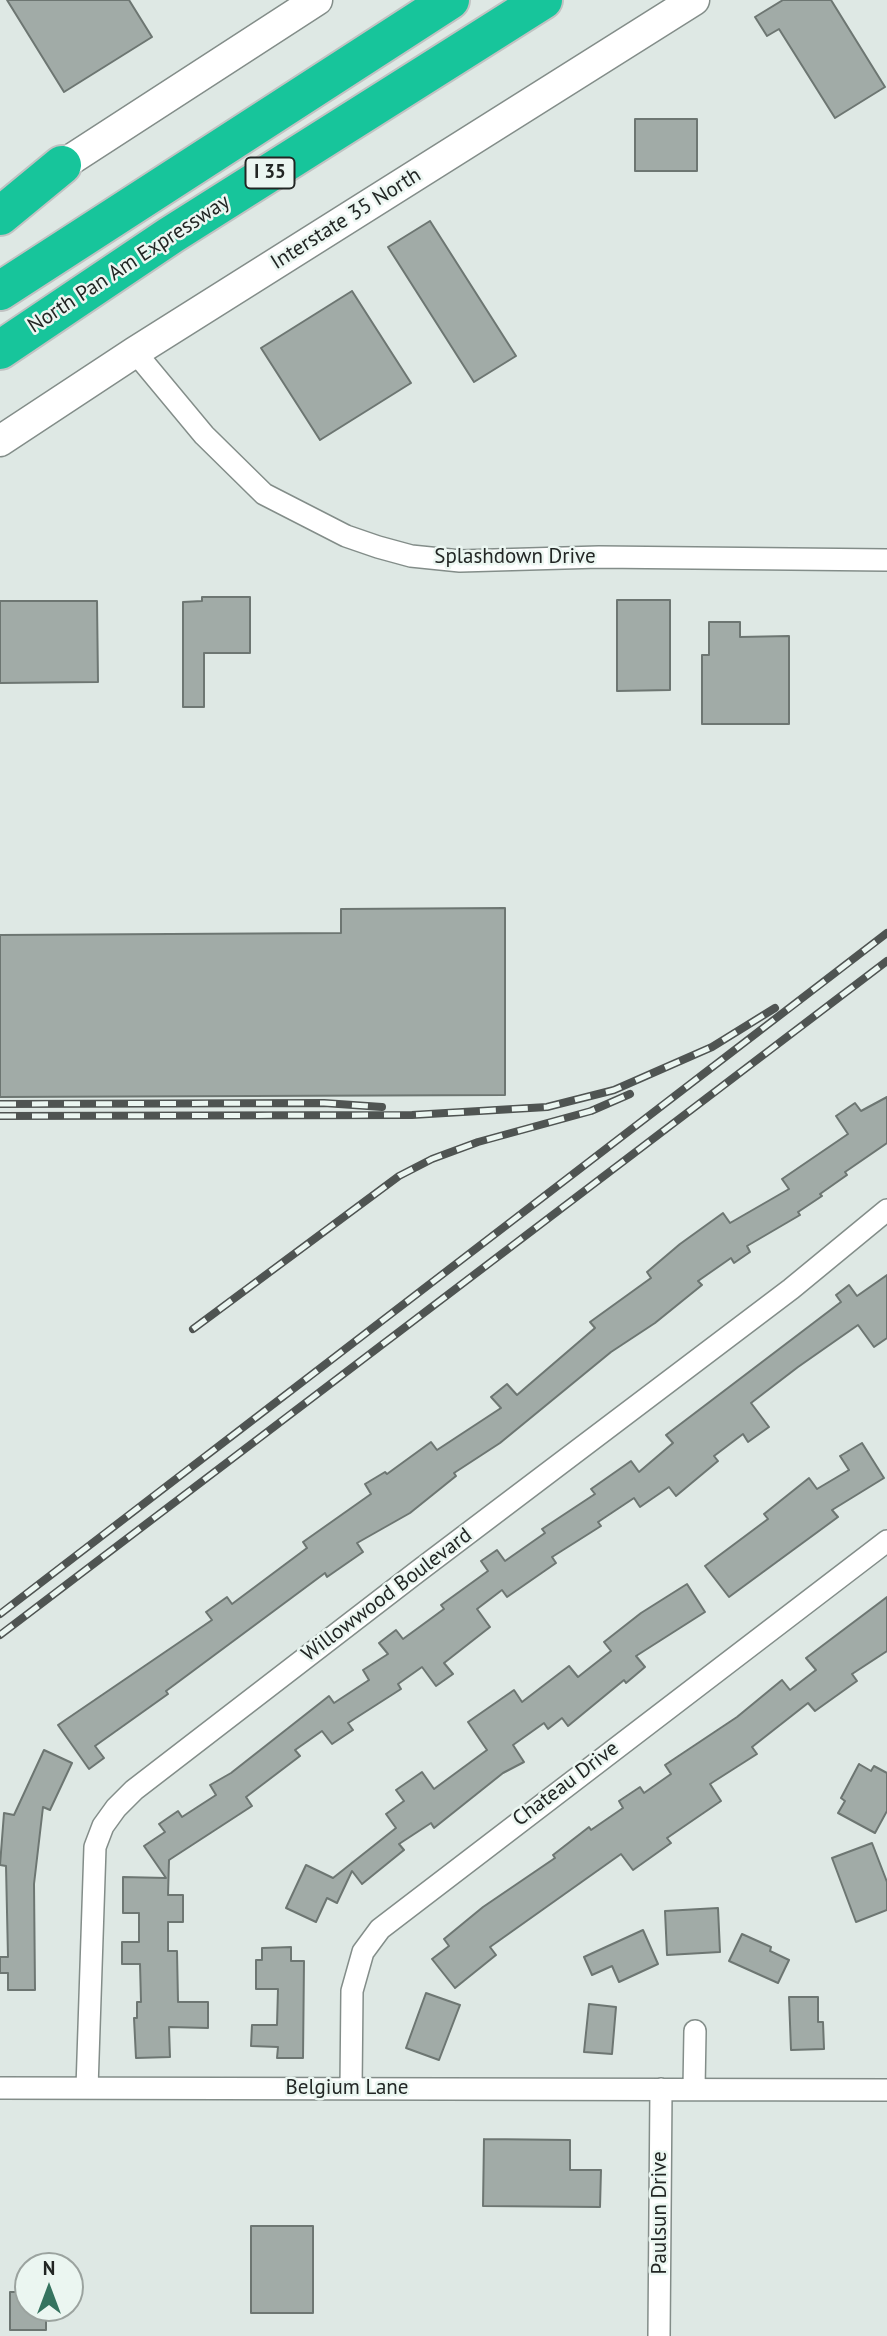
<!DOCTYPE html>
<style>
body{margin:0}
#map{position:relative;width:887px;height:2336px;overflow:hidden;background:#dee8e4;font-family:"PT Sans",sans-serif}
canvas{display:block}
.north{position:absolute;left:14px;top:2252px;width:70px;height:70px;box-sizing:border-box;background:#ebf6f1;border:2px solid #9ba39f;border-radius:50%;rotate:0deg;font-size:19px;font-weight:700;line-height:28px;text-align:center;color:#222624}
.north::after{content:'';display:block;margin:auto;width:24px;height:32px;background:#35735f;clip-path:polygon(50% 0,100% 100%,50% 72%,0 100%)}
</style>
<div id="map">
<canvas width="887" height="2336"></canvas>
<div class="north">N</div>
</div>
<script>
const context = document.querySelector('canvas').getContext('2d');
context.lineJoin = 'round';
function fill(path, color) {
  context.fillStyle = color;
  context.fill(path, 'evenodd');
}
function toPath(rows) {
  const path = new Path2D();
  for (const r of rows) {
    path.moveTo(r[0], r[1]);
    for (let i = 2; i < r.length; i += 2) path.lineTo(r[i], r[i + 1]);
  }
  return path;
}
function trace(path, color, width, dash) {
  context.strokeStyle = color;
  context.lineWidth = width;
  context.lineCap = dash ? 'butt' : 'round';
  context.setLineDash(dash || []);
  context.stroke(path);
}
function drawText(font, color, halo, rows, align = 'center') {
  context.font = font + ' "PT Sans",sans-serif';
  context.lineWidth = 5;
  context.setLineDash([]);
  context.textBaseline = 'middle';
  context.strokeStyle = halo;
  context.fillStyle = color;
  for (const [text, x, y, turn = 0] of rows) {
    context.save();
    context.translate(x, y);
    context.rotate((+turn || 0) * Math.PI / 180);
    context.textAlign = isNaN(turn) ? turn : align;
    if (halo) context.strokeText(text, 0, 0);
    context.fillText(text, 0, 0);
    context.restore();
  }
}
const building = toPath([
 [7,0,129,0,152,37,64,92,7,0],
 [783,0,831,0,885,87,835,118,779,29,767,36,755,17,783,0],
 [635,119,697,119,697,171,635,171,635,119],
 [430,221,516,356,474,382,388,247,430,221],
 [352,291,411,383,320,440,261,348,352,291],
 [202,597,250,597,250,653,204,653,204,707,183,707,183,602,202,601,202,597],
 [617,600,670,600,670,690,617,691,617,600],
 [0,601,97,601,98,682,0,683,0,601],
 [709,622,740,622,740,637,789,636,789,724,702,724,702,655,709,655,709,622],
 [505,908,505,1095,0,1097,0,935,341,933,341,909,505,908],
 [887,1097,887,1143,845,1172,847,1175,820,1194,822,1196,798,1212,800,1215,747,1246,750,1252,734,1263,731,1258,698,1281,702,1285,655,1323,611,1352,500,1443,454,1473,456,1476,410,1513,357,1543,363,1552,327,1577,325,1573,166,1691,168,1694,95,1746,104,1758,89,1769,58,1725,212,1620,206,1612,227,1597,232,1604,307,1548,303,1542,371,1494,365,1484,385,1472,387,1474,431,1442,437,1450,501,1408,491,1397,507,1384,517,1395,595,1328,590,1322,651,1278,647,1272,680,1244,723,1213,730,1223,789,1189,782,1179,848,1134,836,1116,855,1103,861,1111,887,1097],
 [887,1275,887,1338,874,1347,858,1325,798,1367,751,1403,769,1427,748,1442,743,1434,714,1456,718,1461,676,1496,669,1487,640,1507,634,1498,598,1522,601,1526,552,1557,556,1563,507,1597,502,1590,477,1609,490,1627,444,1663,453,1674,436,1686,422,1667,398,1684,401,1689,348,1723,353,1730,332,1744,322,1731,295,1750,300,1756,246,1797,252,1806,169,1860,168,1895,183,1895,183,1922,168,1922,168,1951,177,1951,178,2002,208,2002,208,2028,169,2027,170,2057,136,2058,134,2018,137,2018,137,2002,141,2002,140,1964,122,1964,122,1942,139,1942,139,1913,123,1913,123,1877,166,1878,144,1846,165,1832,159,1824,178,1811,182,1817,216,1795,210,1785,231,1773,329,1696,334,1703,369,1680,363,1670,388,1654,379,1643,396,1630,403,1639,444,1609,441,1605,488,1571,481,1561,497,1550,505,1561,545,1533,542,1529,595,1494,591,1489,631,1461,639,1472,673,1443,666,1435,841,1302,836,1295,849,1285,857,1296,887,1275],
 [862,1443,884,1478,832,1510,838,1517,729,1597,705,1566,768,1519,764,1514,809,1478,817,1489,849,1470,840,1456,862,1443],
 [687,1584,705,1612,636,1656,645,1667,626,1683,624,1680,568,1726,562,1718,548,1729,544,1723,513,1745,524,1762,503,1773,434,1828,431,1823,399,1844,404,1850,362,1884,352,1871,337,1903,327,1898,316,1922,286,1908,306,1865,333,1878,396,1828,386,1814,404,1801,396,1790,422,1772,434,1789,487,1750,468,1722,514,1690,522,1702,569,1666,578,1677,611,1651,604,1642,641,1613,687,1584],
 [887,1597,887,1651,852,1674,857,1681,815,1711,808,1703,752,1747,757,1754,710,1784,721,1801,667,1838,671,1843,633,1870,621,1854,490,1947,496,1955,455,1988,432,1959,449,1946,444,1939,483,1907,555,1858,553,1855,589,1827,591,1830,623,1808,619,1801,640,1787,644,1793,671,1774,665,1765,737,1717,782,1680,790,1690,816,1670,806,1658,887,1597],
 [44,1750,72,1763,50,1810,43,1807,34,1884,35,1990,8,1990,8,1973,0,1973,0,1957,8,1957,6,1866,0,1865,4,1813,14,1815,44,1750],
 [859,1764,871,1771,874,1766,887,1773,887,1811,875,1833,838,1813,845,1801,841,1798,859,1764],
 [872,1843,887,1882,887,1910,856,1922,832,1858,872,1843],
 [718,1908,720,1952,667,1955,665,1911,718,1908],
 [643,1930,658,1964,619,1982,612,1966,592,1975,584,1957,643,1930],
 [742,1934,771,1947,770,1951,789,1960,778,1983,729,1961,742,1934],
 [291,1947,291,1961,304,1961,303,2058,277,2058,278,2047,251,2046,252,2025,277,2025,278,1989,256,1989,256,1960,262,1960,262,1948,291,1947],
 [426,1993,460,2005,439,2060,406,2048,426,1993],
 [789,1997,818,1997,818,2022,823,2022,824,2049,791,2050,789,1997],
 [589,2004,616,2007,612,2054,584,2052,589,2004],
 [484,2139,570,2140,570,2170,601,2170,600,2207,483,2206,484,2139],
 [251,2226,313,2226,313,2313,251,2313,251,2226],
 [10,2292,28,2292,28,2308,46,2308,46,2330,10,2330,10,2292]
]);
fill(building, '#a1aba7');
trace(building, '#6d7672', 2);
const minor = toPath([
 [135,352,204,435,264,494,346,536,378,547,411,556,460,561,599,557,887,560],
 [0,2088,887,2090],
 [87,2088,95,1847,103,1826,116,1808,134,1790,417,1572,791,1289,887,1210],
 [351,2088,352,1991,363,1952,380,1929,887,1541],
 [694,2089,695,2031],
 [659,2336,661,2089]
]);
const secondary = toPath([
 [44,177,317,0],
 [0,441,135,352,694,0]
]);
const motorway = toPath([
 [0,216,62,165],
 [0,291,450,0],
 [0,350,171,235,543,0]
]);
trace(minor, '#838d89', 24);
trace(secondary, '#838d89', 33);
trace(motorway, '#c1c2c2', 42);
trace(minor, '#fff', 21);
trace(secondary, '#fff', 30);
trace(motorway, '#17c59b', 38);
const rail = toPath([
 [0,1104,324,1103,382,1107],
 [0,1116,412,1115,547,1107,614,1090,712,1047,775,1008],
 [193,1329,399,1176,432,1159,478,1142,591,1111,630,1094],
 [0,1614,887,933],
 [0,1635,887,961]
]);
trace(rail, '#4f5452', 8);
trace(rail, '#ebf6f1', 5, [16]);
for (const [x, y, w] of [
 [270,173,49]
]) {
  const box = new Path2D();
  box.roundRect(x - w / 2, y - 15.5, w, 31, 5);
  context.fillStyle = '#ebf6f1';
  context.fill(box);
  trace(box, '#222624', 2);
}
drawText('bold 19px', '#222624', null, [
 ["I 35",270,173]
]);
drawText('21px', '#222624', '#ebf6f1', [
 ["Interstate 35 North",346,219,-32],
 ["North Pan Am Expressway",129,264,-33],
 ["Splashdown Drive",515,557],
 ["Willowwood Boulevard",387,1595,-37],
 ["Chateau Drive",566,1784,-37],
 ["Belgium Lane",347,2088],
 ["Paulsun Drive",660,2213,-90]
]);
</script>
